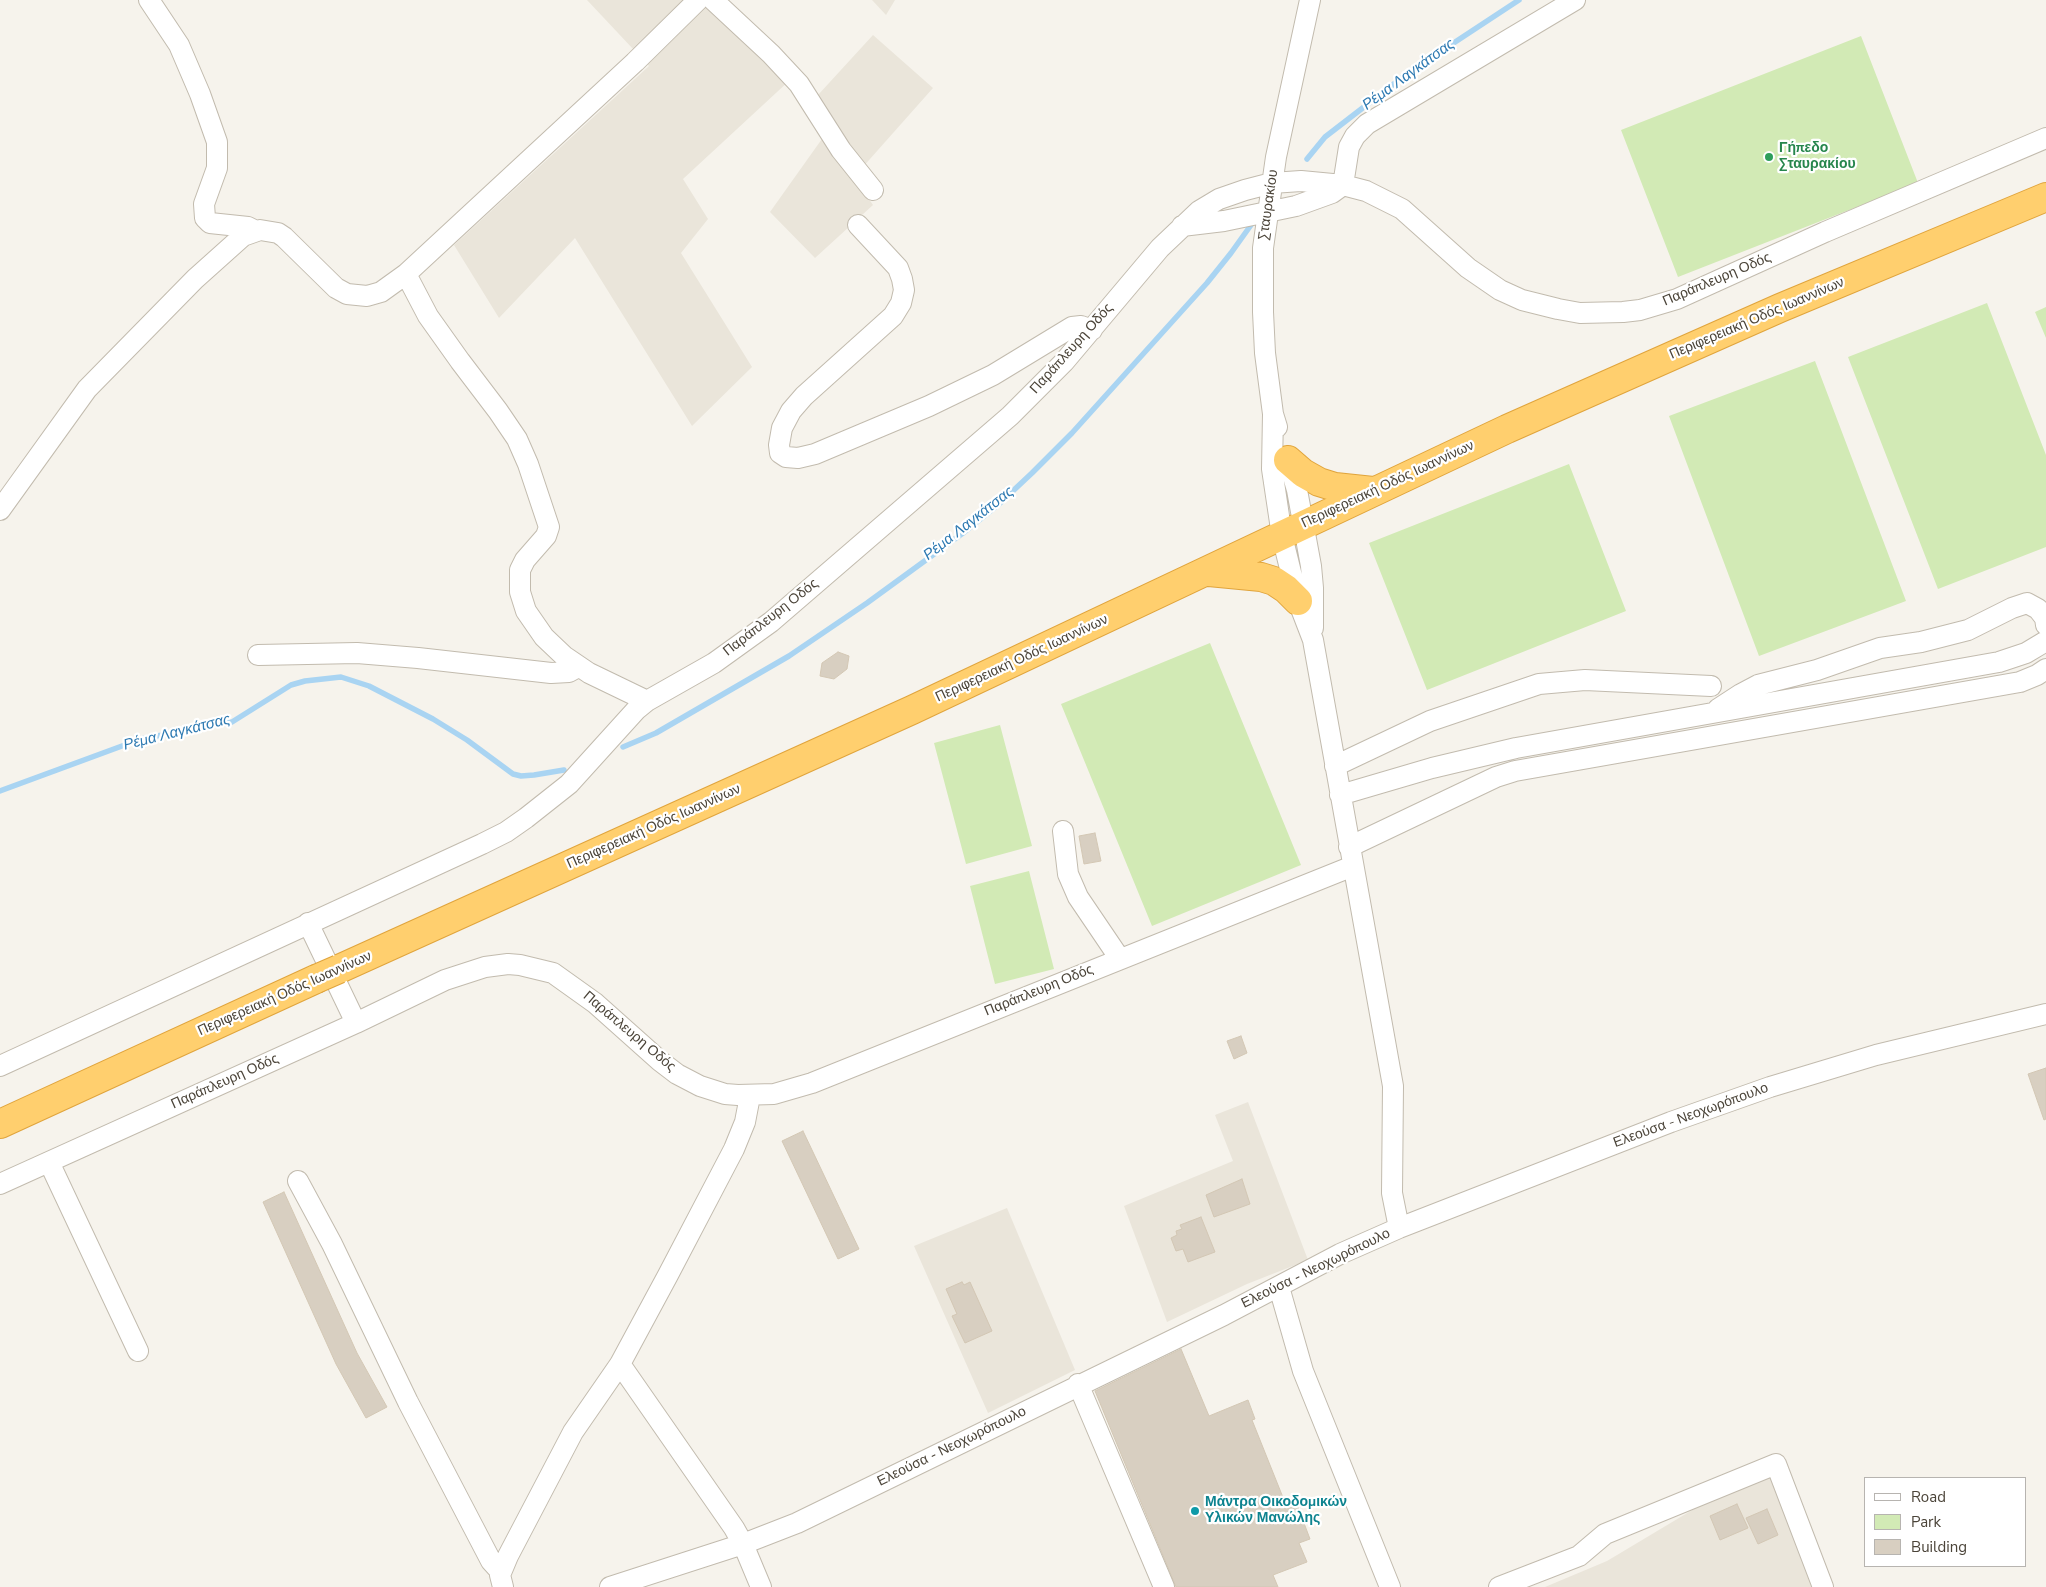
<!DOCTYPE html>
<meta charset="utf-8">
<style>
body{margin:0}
#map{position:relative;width:2046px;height:1587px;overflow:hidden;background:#f6f3ec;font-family:"Nunito Sans",sans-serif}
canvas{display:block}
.legend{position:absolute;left:1864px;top:1477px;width:162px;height:90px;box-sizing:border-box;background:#fff;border:1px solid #b7b4b0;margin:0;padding:6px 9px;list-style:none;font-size:15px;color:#4b4439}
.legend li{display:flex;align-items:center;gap:10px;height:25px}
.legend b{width:25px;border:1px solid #b7b4b0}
</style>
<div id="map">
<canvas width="2046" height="1587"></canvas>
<ul class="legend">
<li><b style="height:6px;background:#fff"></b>Road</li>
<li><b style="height:14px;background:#d2eab5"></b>Park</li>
<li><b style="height:14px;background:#d8cfc1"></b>Building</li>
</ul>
</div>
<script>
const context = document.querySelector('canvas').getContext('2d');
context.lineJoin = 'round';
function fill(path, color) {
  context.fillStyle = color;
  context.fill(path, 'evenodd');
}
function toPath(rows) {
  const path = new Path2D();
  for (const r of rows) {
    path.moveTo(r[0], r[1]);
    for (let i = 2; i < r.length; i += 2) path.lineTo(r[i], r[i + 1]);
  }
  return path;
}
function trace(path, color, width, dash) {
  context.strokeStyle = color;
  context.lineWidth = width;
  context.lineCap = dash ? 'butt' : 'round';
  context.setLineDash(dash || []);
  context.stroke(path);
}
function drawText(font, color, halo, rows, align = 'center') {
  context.font = font + ' "Nunito Sans",sans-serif';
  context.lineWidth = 4.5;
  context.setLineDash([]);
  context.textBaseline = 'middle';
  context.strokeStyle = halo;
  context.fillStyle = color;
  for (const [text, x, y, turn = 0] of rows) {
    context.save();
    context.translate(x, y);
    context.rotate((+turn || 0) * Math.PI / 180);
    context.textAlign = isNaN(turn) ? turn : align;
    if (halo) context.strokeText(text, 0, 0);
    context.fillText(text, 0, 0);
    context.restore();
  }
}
fill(toPath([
 [587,0,706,0,790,80,683,179,708,219,681,253,752,367,692,426,575,238,499,318,454,245,649,66],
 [872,0,895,0,886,15],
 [873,35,933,88,854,177,873,205,815,258,770,212,834,122,818,95],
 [1248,1102,1308,1260,1247,1284,1167,1322,1124,1206,1233,1161,1215,1115],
 [1007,1208,1075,1370,988,1413,914,1246],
 [1771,1475,1812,1587,1545,1587,1607,1561,1699,1506]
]), '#eae5da');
fill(toPath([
 [1861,36,1918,183,1678,277,1621,130],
 [1987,303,2046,455,2046,547,1938,589,1848,357],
 [2046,307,2046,338,2035,312],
 [1815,361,1906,601,1759,656,1669,416],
 [1569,464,1626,611,1427,690,1369,543],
 [1210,643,1301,865,1152,926,1061,704],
 [1000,725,1032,846,966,864,934,743],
 [1029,871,1054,969,995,984,970,886]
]), '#d2eab5');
trace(toPath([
 [1307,159,1325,137,1408,73,1519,0],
 [623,747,656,733,789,656,867,603,963,533,999,504,1032,473,1072,433,1207,283,1231,253,1251,225],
 [0,791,141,739,232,722,291,685,305,681,341,677,369,686,433,719,467,740,513,774,521,776,534,775,564,770]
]), '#a9d4f2', 5.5);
const building = toPath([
 [838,652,849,656,847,669,834,679,820,676,822,663,838,652],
 [1095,833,1101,861,1084,864,1079,836,1095,833],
 [1241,1036,1247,1053,1234,1059,1227,1041,1241,1036],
 [2046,1068,2046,1119,2044,1120,2028,1074,2046,1068],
 [803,1131,859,1249,838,1259,782,1141,803,1131],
 [1242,1179,1250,1204,1214,1217,1206,1195,1242,1179],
 [284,1192,357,1353,387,1407,366,1418,336,1364,263,1202,284,1192],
 [1201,1217,1215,1252,1188,1262,1183,1249,1176,1251,1171,1238,1177,1235,1176,1231,1182,1229,1180,1225,1201,1217],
 [962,1282,964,1285,970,1282,992,1331,965,1343,952,1316,957,1314,946,1289,962,1282],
 [1181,1349,1209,1416,1248,1400,1255,1419,1252,1420,1286,1505,1296,1502,1310,1539,1299,1543,1307,1562,1273,1575,1278,1587,1176,1587,1095,1391,1181,1349],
 [1737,1504,1748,1528,1720,1540,1710,1516,1737,1504],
 [1767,1509,1778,1535,1758,1544,1746,1518,1767,1509]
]);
fill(building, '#d8cfc1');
trace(building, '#d3c7b4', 1);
const minor = toPath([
 [149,0,179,45,200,94,217,142,217,168,204,204,205,218,210,223,248,227,254,230],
 [713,0,771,54,799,84,841,150,873,190],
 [1343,185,1349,147,1355,136,1367,124,1575,0],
 [858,225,898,268,902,279,904,290,901,303,893,316,804,396,791,411,782,428,779,445,780,453,786,457,798,458,815,454,929,406,993,375,1072,327,1081,326,1092,330],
 [1182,226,1224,221,1296,206,1332,193,1343,185],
 [406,274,428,316,460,361,498,411,517,439,528,464,549,527,546,536,525,560,520,570,520,592,526,611,544,637,564,656,589,673,647,701],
 [1273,414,1272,469,1282,536,1298,601,1313,640,1393,1086,1392,1193,1399,1228],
 [1277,427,1273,414,1265,353,1263,312,1263,248,1276,157,1310,0],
 [1288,459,1297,490,1311,566,1313,588,1313,628],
 [0,510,87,389,195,279,243,236,260,230,278,233,284,237,336,288,347,294,367,296,381,292,406,274,635,62,698,0],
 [258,655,357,653,418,658,551,673,569,672,578,667],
 [1718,709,1741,694,1758,685,1817,670,1880,648,1921,642,1968,630,2012,608,2027,603,2038,609,2045,618,2046,625],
 [1335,766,1430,721,1539,684,1585,680,1711,686],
 [1340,795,1432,768,1516,748,1999,662,2026,653,2046,641],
 [1063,831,1068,874,1078,897,1120,959],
 [1349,847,1496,777,1515,771,2020,682,2037,675,2046,669],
 [308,923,356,1023],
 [0,1066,482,844,506,832,526,818,569,784,636,710,647,701,714,663,771,622,1010,416,1064,362,1160,248,1199,211,1219,199,1245,190,1272,183,1301,181,1343,185,1366,191,1402,209,1468,268,1500,290,1522,300,1558,309,1580,313,1623,312,1640,310,1677,299,1825,232,2046,138],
 [49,1162,138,1351],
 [298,1181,332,1244,408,1402,491,1561,501,1572],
 [0,1184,356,1023,445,980,485,967,508,964,520,965,553,973,595,1003,660,1061,677,1074,700,1086,725,1094,738,1095,774,1094,812,1083,1353,866],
 [1279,1287,1303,1371,1390,1587],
 [620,1364,734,1528,743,1544,761,1587],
 [1078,1384,1164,1587],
 [503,1587,500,1575,508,1556,573,1432,620,1364,668,1275,734,1149,745,1122,750,1096],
 [610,1587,743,1544,797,1523,1224,1315,1340,1254,1399,1228,1671,1122,1770,1087,1876,1055,2046,1014],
 [1499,1587,1579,1556,1605,1534,1776,1464,1823,1587]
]);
const highway = toPath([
 [1288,460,1303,473,1319,482,1335,487,1373,491],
 [1209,572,1261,577,1274,581,1286,589,1298,601],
 [339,969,912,710,1507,429,1780,308,2046,197],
 [0,1124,316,979]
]);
trace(minor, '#c2bbae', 22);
trace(highway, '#e0a43c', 30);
trace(minor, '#fff', 20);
trace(highway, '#ffcf6e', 28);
const highwayBridge = toPath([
 [316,979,339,969]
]);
trace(highwayBridge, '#e0a43c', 30, []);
trace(highwayBridge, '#ffcf6e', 28);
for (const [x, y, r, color] of [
 [1769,157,5,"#2e9e5b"],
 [1195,1511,5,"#0f9aa8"]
]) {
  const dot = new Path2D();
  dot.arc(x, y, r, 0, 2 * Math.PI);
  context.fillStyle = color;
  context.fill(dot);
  trace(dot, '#fff', 2);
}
drawText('bold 14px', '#27864d', '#fff', [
 ["Γήπεδο",1779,149],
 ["Σταυρακίου",1779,165]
], 'left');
drawText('14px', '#4b4439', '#fff', [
 ["Σταυρακίου",1269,205,-82],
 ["Παράπλευρη Οδός",1717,280,-23],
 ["Περιφερειακή Οδός Ιωαννίνων",1757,319,-23],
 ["Παράπλευρη Οδός",1072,349,-48],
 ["Περιφερειακή Οδός Ιωαννίνων",1388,485,-25],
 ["Παράπλευρη Οδός",771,618,-38],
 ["Περιφερειακή Οδός Ιωαννίνων",1022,659,-25],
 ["Περιφερειακή Οδός Ιωαννίνων",654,827,-24],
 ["Παράπλευρη Οδός",1039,991,-22],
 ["Περιφερειακή Οδός Ιωαννίνων",285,994,-24],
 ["Παράπλευρη Οδός",629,1032,40],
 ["Παράπλευρη Οδός",225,1082,-24],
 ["Ελεούσα - Νεοχωρόπουλο",1691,1116,-20],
 ["Ελεούσα - Νεοχωρόπουλο",1316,1269,-26],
 ["Ελεούσα - Νεοχωρόπουλο",952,1447,-26]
]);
drawText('bold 14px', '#0d838f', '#fff', [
 ["Μάντρα Οικοδομικών",1205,1503],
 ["Υλικών Μανώλης",1205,1519]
], 'left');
drawText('italic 15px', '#2e7ab2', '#fff', [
 ["Ρέμα Λαγκάτσας",1409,75,-36],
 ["Ρέμα Λαγκάτσας",969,524,-38],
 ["Ρέμα Λαγκάτσας",177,733,-14]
]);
</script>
